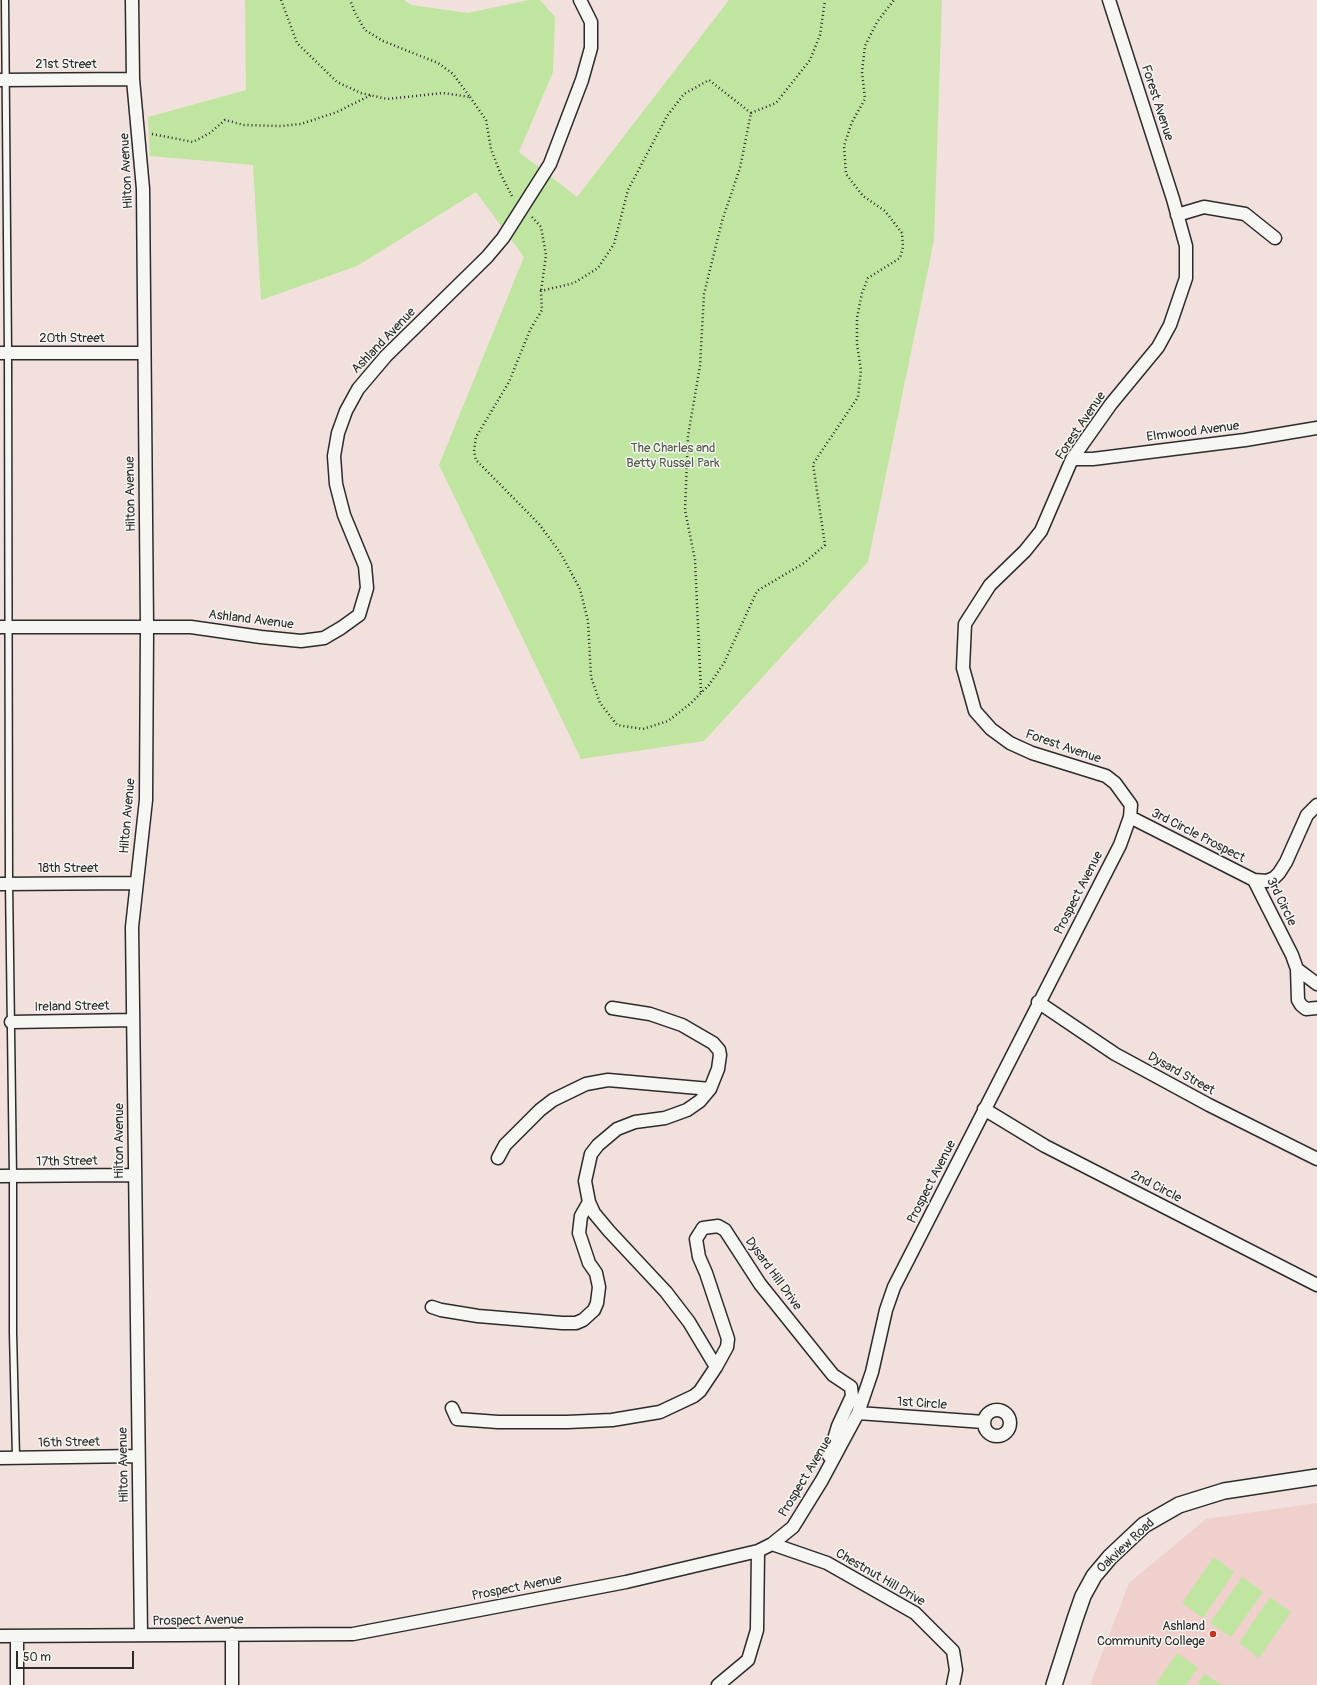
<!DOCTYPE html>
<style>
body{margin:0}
#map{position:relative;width:1317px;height:1685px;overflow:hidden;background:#f2e0dc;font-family:Pangolin,sans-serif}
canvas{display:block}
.scale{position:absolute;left:16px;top:1651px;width:118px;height:18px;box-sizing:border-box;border:2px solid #2b2b2b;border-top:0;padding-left:5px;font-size:12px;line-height:14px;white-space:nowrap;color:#2b2b2b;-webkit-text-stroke:3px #f6f6f2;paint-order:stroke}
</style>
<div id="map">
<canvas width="1317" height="1685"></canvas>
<div class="scale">50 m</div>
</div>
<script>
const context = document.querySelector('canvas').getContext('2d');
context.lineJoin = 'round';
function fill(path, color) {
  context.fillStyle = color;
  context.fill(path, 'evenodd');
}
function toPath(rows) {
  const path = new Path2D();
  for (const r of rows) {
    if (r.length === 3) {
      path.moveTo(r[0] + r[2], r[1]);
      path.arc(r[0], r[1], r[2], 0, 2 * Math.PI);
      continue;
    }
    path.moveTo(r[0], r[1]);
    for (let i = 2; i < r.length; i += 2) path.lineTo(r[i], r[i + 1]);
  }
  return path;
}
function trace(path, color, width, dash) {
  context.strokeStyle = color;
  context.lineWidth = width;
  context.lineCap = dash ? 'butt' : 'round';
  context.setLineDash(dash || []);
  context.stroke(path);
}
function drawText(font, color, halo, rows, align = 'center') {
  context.font = font + ' Pangolin,sans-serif';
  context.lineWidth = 3;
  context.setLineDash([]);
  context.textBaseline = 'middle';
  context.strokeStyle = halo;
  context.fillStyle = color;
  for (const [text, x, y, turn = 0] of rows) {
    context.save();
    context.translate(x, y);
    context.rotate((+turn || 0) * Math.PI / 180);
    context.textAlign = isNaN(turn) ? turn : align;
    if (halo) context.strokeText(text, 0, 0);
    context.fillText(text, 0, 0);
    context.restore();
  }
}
fill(toPath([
 [1317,1503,1317,1685,1090,1685,1129,1583,1206,1519]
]), '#efd0cd');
fill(toPath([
 [245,0,404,0,411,5,468,13,529,0,540,0,555,17,553,72,519,152,577,197,729,0,942,0,934,240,868,562,704,741,581,759,439,465,524,257,476,192,357,266,261,300,253,165,150,156,148,117,246,90],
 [1214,1557,1234,1572,1203,1618,1182,1603],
 [1242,1577,1263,1592,1231,1637,1210,1623],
 [1270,1597,1291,1612,1259,1658,1239,1643],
 [1177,1653,1198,1668,1186,1685,1155,1685],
 [1205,1673,1205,1674,1222,1685,1197,1685]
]), '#bfe5a0');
const service = toPath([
 [5,0,8,352,9,883,13,1177,13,1333,16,1457]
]);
const minor = toPath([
 [132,0,133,79,143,189,147,627,146,800,132,927,141,1635],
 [0,80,133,79],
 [1177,215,1204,207,1245,214,1275,238],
 [0,353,144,353],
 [1072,459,1093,459,1245,440,1317,428],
 [0,627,191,627,261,637,301,641,324,638,341,628,359,615,367,588,365,566,344,515,336,484,334,456,338,433,346,411,358,389,386,356,487,257,503,238,550,164,582,80,591,48,591,22,580,0],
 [1130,817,1254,880,1267,881,1274,878,1279,873,1286,862,1307,815,1317,805],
 [1254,880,1292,955,1297,969],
 [0,884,136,883],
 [1317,984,1297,969,1298,1000,1301,1005,1306,1009,1317,1008],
 [1038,1002,1115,1054,1209,1105,1317,1159],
 [11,1022,133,1020],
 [984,1109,1045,1146,1317,1285],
 [498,1158,505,1145,540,1110,553,1100,586,1084,608,1080,710,1089],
 [0,1176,134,1175],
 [432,1307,441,1310,478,1316,562,1323,576,1323,583,1320,594,1310,597,1303,599,1287,596,1273,589,1263,579,1233,581,1216,589,1202,585,1181,591,1154,598,1145,617,1129,635,1122,665,1118,687,1110,700,1101,710,1089,718,1069,720,1055,719,1050,713,1043,682,1025,650,1014,612,1008],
 [716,1367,727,1347,728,1339,706,1273,699,1257,696,1239,703,1228,718,1226,725,1230,760,1284,833,1375,851,1387,852,1396,838,1426,829,1456],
 [452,1408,457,1419,498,1422,567,1422,612,1420,660,1412,694,1396,700,1391,716,1367,689,1322,666,1292,609,1231,594,1213,589,1202],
 [997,1423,13],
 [858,1413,984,1422],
 [0,1458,138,1456],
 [772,1544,827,1563,915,1613,953,1651,956,1670,953,1685],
 [232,1634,232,1685],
 [0,1636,353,1634,626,1582,758,1551,772,1544,793,1527,822,1480,858,1413,872,1372,886,1310,894,1287,1120,845,1130,817,1131,805,1115,783,1106,776,1032,753,1010,743,991,729,975,711,963,668,965,624,990,585,1025,551,1041,531,1072,459,1111,404,1158,347,1170,325,1186,278,1186,246,1173,199,1109,0],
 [17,1636,17,1685],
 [718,1685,748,1660,757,1630,758,1551]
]);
const tertiary = toPath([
 [1054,1685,1075,1619,1083,1596,1094,1576,1110,1557,1144,1525,1179,1505,1224,1491,1317,1477]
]);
trace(service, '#2b2b2b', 9);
trace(minor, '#2b2b2b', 15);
trace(tertiary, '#2b2b2b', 18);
trace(toPath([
 [281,0,297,43,337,82,361,93,387,99,443,93,470,97,453,74,438,63,383,41,365,30,355,13,350,0],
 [470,97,486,120,491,149,501,175,513,198],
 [751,113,709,80,684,94,667,116,628,190,614,244,598,268,574,283,541,291,542,310,530,330,509,382,476,437,474,451,476,460,539,524,561,554,580,589,588,621,591,677,600,703,617,725,643,729,668,721,690,704,709,685,724,663,757,591,804,563,825,545,813,464,858,397,861,370,857,344,857,318,862,293,868,278,900,258,903,247,902,233,885,211,863,196,846,174,844,146,852,122,865,99,862,72,865,46,877,22,894,0],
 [751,113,776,103,810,60,820,35,825,0],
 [152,134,193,142,210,133,225,120,244,125,281,126,301,124,337,112,371,95],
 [532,217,541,227,546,255,541,291],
 [701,692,695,560,685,510,688,436,700,366,704,294,722,221,740,168,751,113]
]), '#2b2b2b', 2.5, [1, 3]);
trace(service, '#f6f6f2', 6);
trace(minor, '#f6f6f2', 12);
trace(tertiary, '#f6f6f2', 15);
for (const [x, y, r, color] of [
 [1213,1634,4,"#c8321e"]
]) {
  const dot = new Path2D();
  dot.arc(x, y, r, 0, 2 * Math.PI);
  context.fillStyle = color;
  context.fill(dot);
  trace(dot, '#f6f6f2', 1.5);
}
drawText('13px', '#2b2b2b', '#f6f6f2', [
 ["21st Street",66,65],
 ["Forest Avenue",1157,103,72],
 ["Hilton Avenue",127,171,-93],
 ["20th Street",72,339],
 ["Ashland Avenue",384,341,-46],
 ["Forest Avenue",1081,426,-56],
 ["Elmwood Avenue",1193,432,-7],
 ["Hilton Avenue",131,494,-91],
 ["Ashland Avenue",251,620,7],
 ["Forest Avenue",1063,747,19],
 ["Hilton Avenue",128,816,-85],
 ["3rd Circle Prospect",1198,836,27],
 ["18th Street",68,869],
 ["Prospect Avenue",1079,893,-63],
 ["3rd Circle",1281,902,64],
 ["Ireland Street",72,1007,-1],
 ["Dysard Street",1181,1074,29],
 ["Hilton Avenue",120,1141,-90],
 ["17th Street",67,1162,-1],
 ["Prospect Avenue",932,1182,-63],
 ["2nd Circle",1156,1187,27],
 ["Dysard Hill Drive",773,1274,54],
 ["1st Circle",922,1404,4],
 ["16th Street",69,1443,-1],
 ["Hilton Avenue",124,1465,-91],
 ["Prospect Avenue",806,1477,-59],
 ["Oakview Road",1126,1546,-43],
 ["Chestnut Hill Drive",880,1578,30],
 ["Prospect Avenue",517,1588,-11],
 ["Prospect Avenue",198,1621,-1]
]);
drawText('13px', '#505a48', '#f6f6f2', [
 ["The Charles and",673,449],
 ["Betty Russel Park",673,464]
]);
drawText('13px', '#2b2b2b', '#f6f6f2', [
 ["Ashland",1205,1627],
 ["Community College",1205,1642]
], 'right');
</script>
